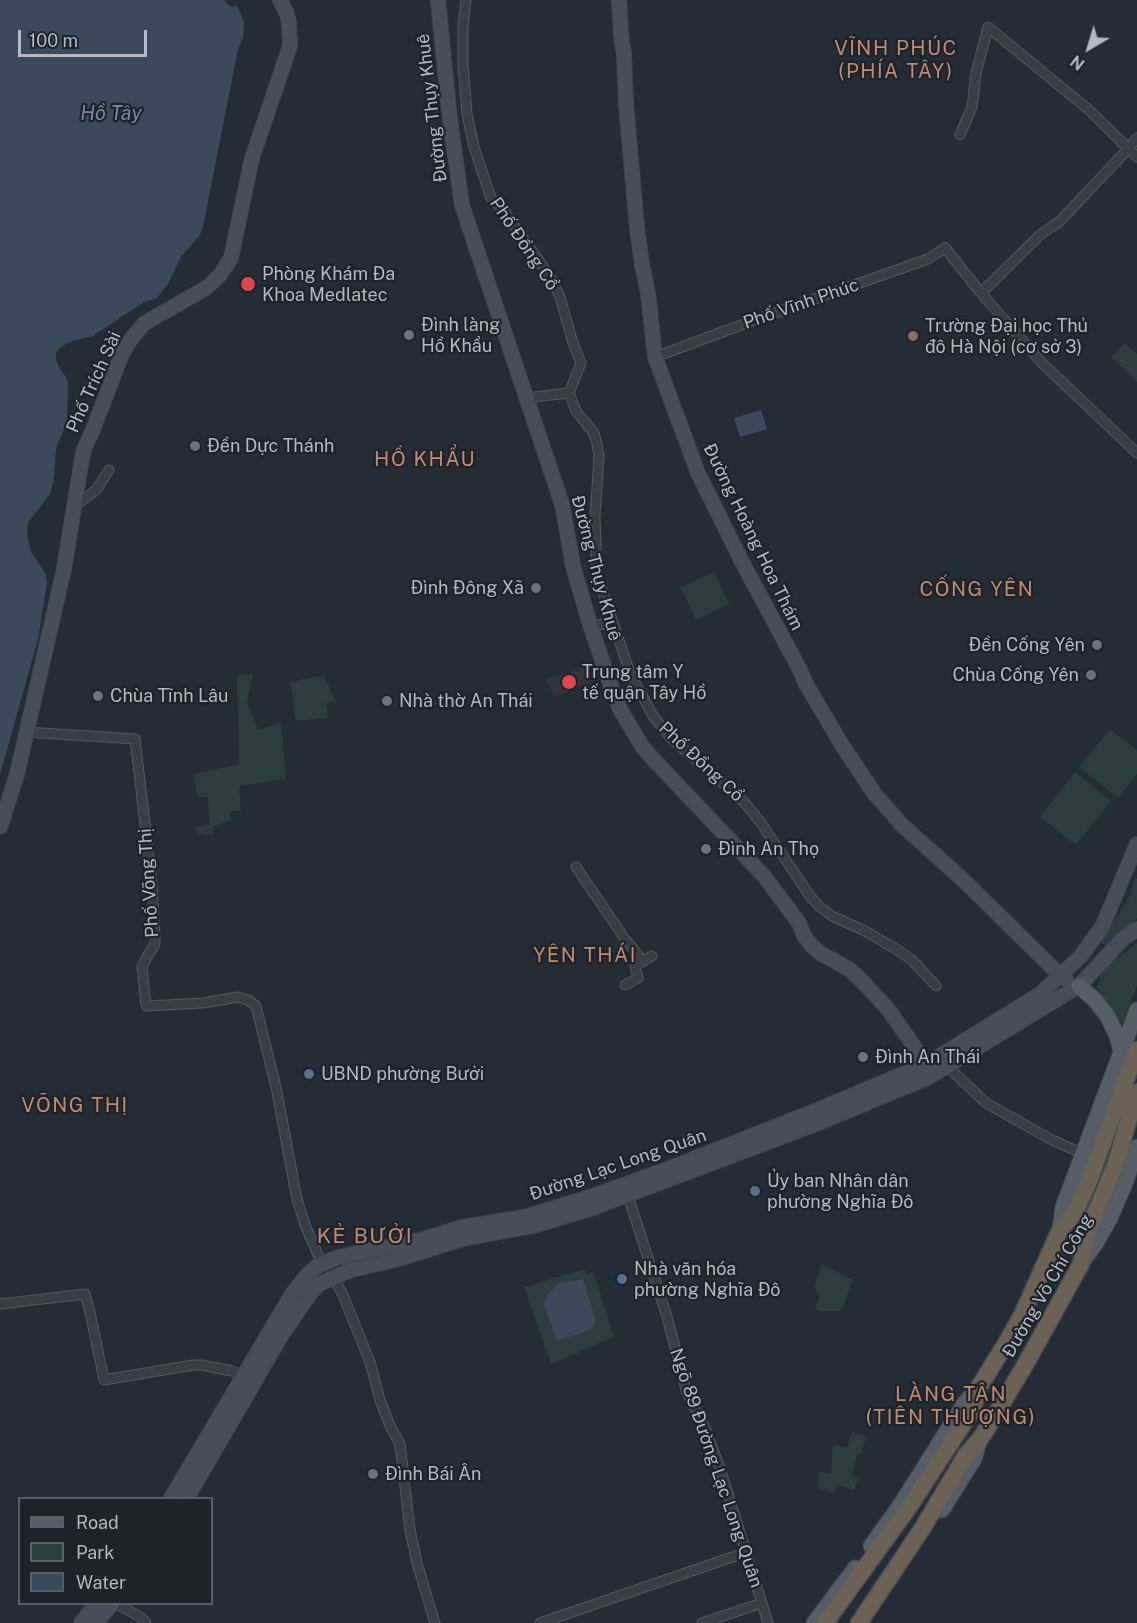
<!DOCTYPE html>
<meta charset="utf-8">
<style>
body{margin:0}
#map{position:relative;width:1137px;height:1623px;overflow:hidden;background:#242c35;font-family:"Public Sans",sans-serif}
canvas{display:block}
.legend{position:absolute;left:18px;top:1497px;width:195px;height:108px;box-sizing:border-box;background:#1c232b;border:2px solid #585f68;margin:0;padding:8px 10px;list-style:none;font-size:18px;color:#b2b9c3}
.legend li{display:flex;align-items:center;gap:12px;height:30px}
.legend b{width:30px;border:2px solid #585f68}
.north{position:absolute;left:1059px;top:18px;width:60px;height:60px;-webkit-text-stroke:4px #1c232b;paint-order:stroke;rotate:218deg;font-size:16px;font-weight:700;line-height:24px;text-align:center;color:#b2b9c3}
.north::after{content:'';display:block;margin:auto;width:21px;height:27px;background:#b2b9c3;clip-path:polygon(50% 0,100% 100%,50% 72%,0 100%)}
.scale{position:absolute;left:18px;top:30px;width:129px;height:27px;box-sizing:border-box;border:3px solid #b2b9c3;border-top:0;padding-left:8px;font-size:18px;line-height:21px;white-space:nowrap;color:#b2b9c3;-webkit-text-stroke:4px #1c232b;paint-order:stroke}
</style>
<div id="map">
<canvas width="1137" height="1623"></canvas>
<ul class="legend">
<li><b style="height:8px;background:#555d66"></b>Road</li>
<li><b style="height:16px;background:#2b3d3c"></b>Park</li>
<li><b style="height:16px;background:#3a4a5b"></b>Water</li>
</ul>
<div class="north">N</div>
<div class="scale">100 m</div>
</div>
<script>
const context = document.querySelector('canvas').getContext('2d');
context.lineJoin = 'round';
function fill(path, color) {
  context.fillStyle = color;
  context.fill(path, 'evenodd');
}
function toPath(rows) {
  const path = new Path2D();
  for (const r of rows) {
    path.moveTo(r[0], r[1]);
    for (let i = 2; i < r.length; i += 2) path.lineTo(r[i], r[i + 1]);
  }
  return path;
}
function trace(path, color, width, dash) {
  context.strokeStyle = color;
  context.lineWidth = width;
  context.lineCap = dash ? 'butt' : 'round';
  context.setLineDash(dash || []);
  context.stroke(path);
}
function drawText(font, color, halo, rows, align = 'center') {
  context.font = font + ' "Public Sans",sans-serif';
  context.lineWidth = 4.5;
  context.setLineDash([]);
  context.textBaseline = 'middle';
  context.strokeStyle = halo;
  context.fillStyle = color;
  for (const [text, x, y, turn = 0] of rows) {
    context.save();
    context.translate(x, y);
    context.rotate((+turn || 0) * Math.PI / 180);
    context.textAlign = isNaN(turn) ? turn : align;
    if (halo) context.strokeText(text, 0, 0);
    context.fillText(text, 0, 0);
    context.restore();
  }
}
fill(toPath([
 [585,668,589,668,594,681,554,697,546,679]
]), '#33343e');
fill(toPath([
 [1125,343,1137,354,1137,382,1111,357],
 [714,572,729,604,696,620,680,587],
 [253,673,247,702,258,730,281,722,286,779,239,786,241,811,230,811,231,821,213,826,214,834,205,836,204,834,197,835,195,827,210,823,208,797,198,797,193,774,239,764,237,675],
 [323,675,336,701,326,703,328,718,295,721,291,682],
 [1110,729,1137,750,1137,774,1118,798,1079,767],
 [1075,772,1111,801,1076,845,1040,817],
 [1137,878,1137,919,1109,944,1105,946,1101,943,1101,938,1119,914,1130,895,1134,879],
 [1137,943,1137,986,1122,1024,1097,988,1101,974,1112,962],
 [822,1264,853,1280,841,1311,819,1311,815,1308,820,1297,814,1286],
 [584,1269,587,1274,593,1271,614,1337,551,1364,524,1287],
 [852,1432,866,1436,861,1454,857,1454,852,1476,858,1478,854,1490,837,1485,835,1494,818,1488,819,1472,831,1474,833,1444,847,1448]
]), '#2b3d3c');
fill(toPath([
 [0,0,224,0,227,4,232,7,236,5,241,14,244,23,243,38,238,49,203,227,199,236,181,257,169,282,157,298,144,302,93,336,69,342,62,346,56,352,56,360,59,367,66,377,68,382,67,422,56,448,54,480,50,494,28,523,27,533,31,552,46,574,47,583,38,639,0,775],
 [761,410,767,429,740,437,734,418],
 [583,1279,596,1322,592,1328,584,1332,557,1341,544,1305,548,1294,559,1283]
]), '#3a4a5b');
const street = toPath([
 [466,0,463,26,463,65,467,114,474,147,491,198,504,211,551,278,560,297,573,343,581,363,569,393,576,411,594,433,597,444,599,456,595,517,597,575,630,673,653,716,671,738,744,802,761,823,810,896,819,906,832,916,865,931,896,949,912,960,936,986],
 [960,135,972,107,976,73,988,27,1089,110,1137,157],
 [981,293,1041,234,1059,222,1129,148,1137,138],
 [655,357,752,321,928,259,945,248,981,293,1042,363,1137,453],
 [525,398,569,393],
 [73,508,97,489,109,470],
 [591,628,611,621],
 [26,732,135,739,152,883,155,938,155,944,147,957,142,967,146,1006,203,1003,238,997,248,1000,256,1006,276,1087,297,1199,305,1225,322,1264],
 [576,867,625,939,643,961],
 [625,985,638,978,635,966,652,956],
 [947,1066,986,1103,1050,1139,1083,1154],
 [628,1196,667,1317,687,1393,704,1426,720,1468,768,1623],
 [333,1277,343,1295,370,1362,380,1400,390,1426,400,1444,410,1530,417,1563,435,1623],
 [0,1304,85,1294,91,1317,104,1380,193,1365,201,1365,232,1371,244,1376],
 [117,1604,142,1618,146,1623],
 [540,1623,747,1552],
 [702,1623,762,1603]
]);
const secondary = toPath([
 [438,0,450,120,462,205,562,504,573,566,591,628,612,689,621,711,642,746,653,759,764,876,799,923,804,936,812,946,820,953,849,969,860,979,888,1009,918,1052,929,1077],
 [619,0,621,34,623,49,624,52,626,104,637,228,642,265,648,293,655,357,698,473,740,558,800,670,806,684,842,745,874,793,902,825,960,877,1060,975,1066,979],
 [0,827,17,774,64,569,83,452,94,427,122,354,131,339,145,323,206,288,220,275,231,258,252,158,290,46,289,23,287,14,280,0],
 [171,1498,292,1294,308,1274,316,1267,336,1258,357,1253,424,1239,463,1227,525,1217,590,1197,673,1167,810,1113,925,1065,1040,994,1080,957,1102,927,1137,844],
 [187,1498,281,1336,310,1294,319,1284,351,1270,395,1260,462,1239,533,1226,593,1208,816,1124,929,1077,1079,986,1123,939,1137,929],
 [81,1623,96,1604],
 [96,1623,112,1604]
]);
const primary = toPath([
 [1079,986,1095,1000,1108,1017,1117,1036,1121,1051],
 [1060,1230,1063,1207,1137,1010],
 [1081,1264,1096,1243,1110,1218,1126,1181,1137,1147],
 [942,1510,974,1459,980,1439],
 [871,1546,901,1504,964,1404,979,1387],
 [814,1623,855,1568]
]);
const highway = toPath([
 [825,1623,909,1507,973,1409,979,1387,1005,1345,1022,1315,1060,1230,1074,1214,1089,1181,1137,1050],
 [859,1623,922,1529,966,1455,980,1439,988,1427,1025,1365,1081,1264,1086,1235,1115,1166,1137,1092]
]);
trace(street, '#525961', 11);
trace(secondary, '#404750', 16);
trace(primary, '#404750', 17);
trace(highway, '#424951', 19);
trace(street, '#373e46', 9);
trace(secondary, '#454e59', 14);
trace(primary, '#555d66', 15);
trace(highway, '#6b6155', 16);
for (const [x, y, r, color] of [
 [248,284,8,"#e0444e"],
 [409,335,6,"#6b7280"],
 [913,336,6,"#8d6e63"],
 [195,446,6,"#6b7280"],
 [536,588,6,"#6b7280"],
 [1097,645,6,"#6b7280"],
 [1091,675,6,"#6b7280"],
 [569,682,8,"#e0444e"],
 [98,696,6,"#6b7280"],
 [387,701,6,"#6b7280"],
 [706,849,6,"#6b7280"],
 [863,1057,6,"#6b7280"],
 [309,1074,6,"#5c6f8a"],
 [755,1191,6,"#5c6f8a"],
 [622,1279,6,"#5c6f8a"],
 [373,1474,6,"#6b7280"]
]) {
  const dot = new Path2D();
  dot.arc(x, y, r, 0, 2 * Math.PI);
  context.fillStyle = color;
  context.fill(dot);
  trace(dot, '#1c232b', 2);
}
drawText('18px', '#b2b9c3', '#1c232b', [
 ["Đường Thụy Khuê",432,108,-97],
 ["Phố Đồng Cổ",524,244,56],
 ["Phố Vĩnh Phúc",801,304,-19],
 ["Phố Trích Sài",94,382,-66],
 ["Đường Hoàng Hoa Thám",753,537,64],
 ["Đường Thụy Khuê",596,568,75],
 ["Phố Đồng Cổ",701,762,43],
 ["Phố Võng Thị",149,883,-94],
 ["Đường Lạc Long Quân",618,1165,-19],
 ["Đường Võ Chí Công",1048,1286,-60],
 ["Ngõ 89 Đường Lạc Long Quân",716,1468,71]
]);
drawText('18px', '#b2b9c3', '#1c232b', [
 ["Phòng Khám Đa",262,274],
 ["Khoa Medlatec",262,295],
 ["Đình làng",421,325],
 ["Hồ Khẩu",421,346],
 ["Trường Đại học Thủ",925,326],
 ["đô Hà Nội (cơ sở 3)",925,347],
 ["Đền Dực Thánh",207,446],
 ["Đình Đông Xã",524,588,"right"],
 ["Đền Cống Yên",1085,645,"right"],
 ["Trung tâm Y",582,672],
 ["tế quận Tây Hồ",582,693],
 ["Chùa Cống Yên",1079,675,"right"],
 ["Chùa Tĩnh Lâu",110,696],
 ["Nhà thờ An Thái",399,701],
 ["Đình An Thọ",718,849],
 ["Đình An Thái",875,1057],
 ["UBND phường Bưởi",321,1074],
 ["Ủy ban Nhân dân",767,1181],
 ["phường Nghĩa Đô",767,1202],
 ["Nhà văn hóa",634,1269],
 ["phường Nghĩa Đô",634,1290],
 ["Đình Bái Ân",385,1474]
], 'left');
context.letterSpacing = '1.5px';
drawText('20px', '#c58b6b', '#1c232b', [
 ["VĨNH PHÚC",896,49],
 ["(PHÍA TÂY)",896,72],
 ["HỒ KHẨU",425,460],
 ["CỐNG YÊN",977,590],
 ["YÊN THÁI",585,956],
 ["VÕNG THỊ",75,1106],
 ["LÀNG TÂN",951,1395],
 ["(TIÊN THƯỢNG)",951,1418]
]);
context.letterSpacing = '0px';
drawText('italic 20px', '#768ca2', '#1c232b', [
 ["Hồ Tây",111,114]
]);
context.letterSpacing = '1.5px';
drawText('21px', '#c58b6b', '#1c232b', [
 ["KẺ BƯỞI",365,1237]
]);
context.letterSpacing = '0px';
</script>
